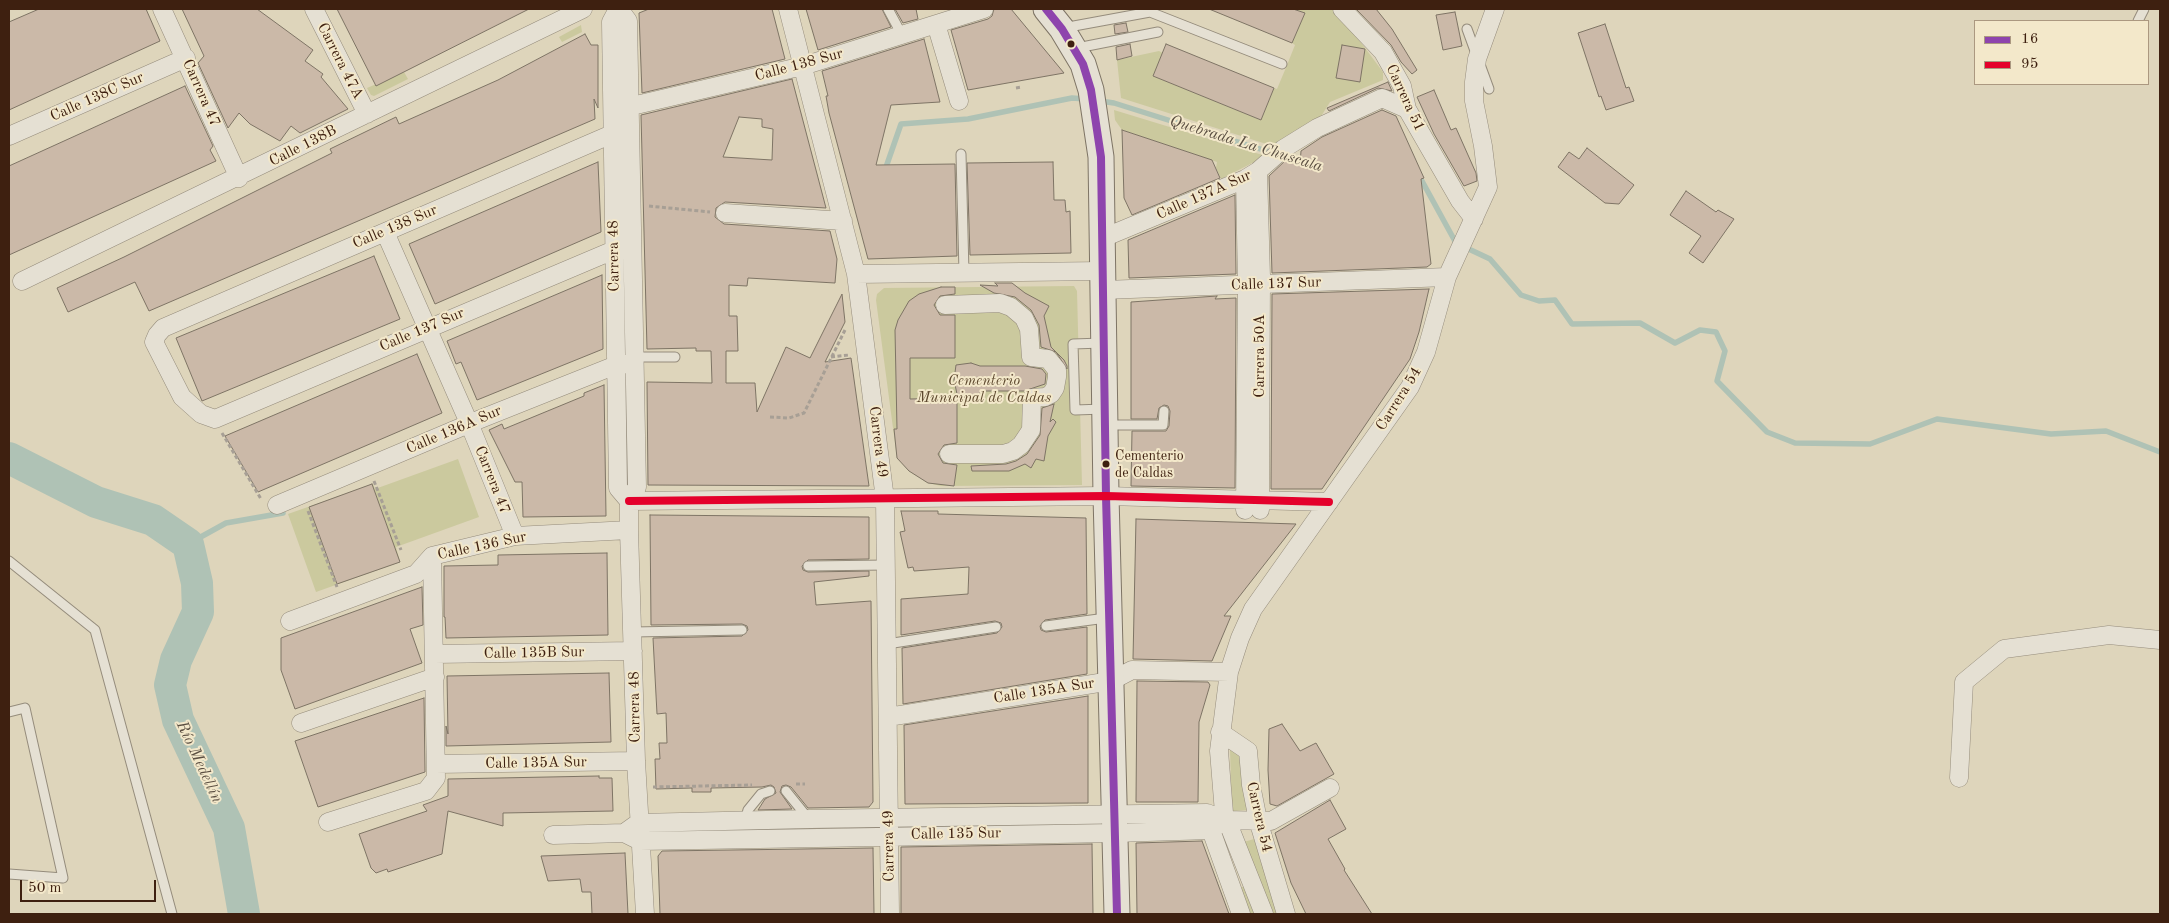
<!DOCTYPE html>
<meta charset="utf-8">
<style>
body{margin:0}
#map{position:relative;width:2169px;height:923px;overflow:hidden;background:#ded5bb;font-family:"Old Standard TT",serif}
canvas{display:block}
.frame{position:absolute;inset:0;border:10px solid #3e2010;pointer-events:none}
.legend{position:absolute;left:1974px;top:20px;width:175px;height:65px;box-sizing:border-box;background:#f3e8ca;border:1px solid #ab9880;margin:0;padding:6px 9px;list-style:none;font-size:15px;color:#3e2010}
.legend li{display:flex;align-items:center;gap:10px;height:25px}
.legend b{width:25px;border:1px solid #ab9880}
.scale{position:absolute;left:20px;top:880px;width:136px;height:22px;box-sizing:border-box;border:2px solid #3e2010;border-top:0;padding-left:6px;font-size:15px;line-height:18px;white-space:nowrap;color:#3e2010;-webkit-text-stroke:4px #f3e8ca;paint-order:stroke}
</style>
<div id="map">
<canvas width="2169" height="923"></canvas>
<div class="frame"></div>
<ul class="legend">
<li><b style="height:6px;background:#8e44ad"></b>16</li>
<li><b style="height:6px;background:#e4002b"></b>95</li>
</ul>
<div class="scale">50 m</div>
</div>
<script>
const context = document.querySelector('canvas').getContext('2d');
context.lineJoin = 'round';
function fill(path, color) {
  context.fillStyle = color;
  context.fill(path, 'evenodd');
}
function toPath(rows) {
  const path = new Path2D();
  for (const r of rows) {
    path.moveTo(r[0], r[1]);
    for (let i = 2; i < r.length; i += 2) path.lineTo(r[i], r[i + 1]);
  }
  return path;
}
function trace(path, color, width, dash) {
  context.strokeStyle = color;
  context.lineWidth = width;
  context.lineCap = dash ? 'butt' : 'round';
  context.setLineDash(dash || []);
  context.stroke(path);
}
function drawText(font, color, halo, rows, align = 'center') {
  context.font = font + ' "Old Standard TT",serif';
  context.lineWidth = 4;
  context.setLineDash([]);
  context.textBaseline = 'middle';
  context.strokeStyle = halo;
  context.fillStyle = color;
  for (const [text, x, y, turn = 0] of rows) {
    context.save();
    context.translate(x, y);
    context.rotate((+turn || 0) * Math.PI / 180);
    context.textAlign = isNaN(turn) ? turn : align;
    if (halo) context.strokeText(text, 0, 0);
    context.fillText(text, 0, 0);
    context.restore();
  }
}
fill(toPath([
 [1293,9,1334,9,1338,12,1383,72,1383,80,1330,102,1315,126,1279,148,1121,98,1117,60,1159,51,1163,53,1153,76,1261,120,1274,88,1277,89,1285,70,1295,45,1292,43,1304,14],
 [581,25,582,32,562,42,559,37],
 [404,72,408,79,374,96,371,95,367,88],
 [1114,110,1222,143,1266,156,1221,179,1216,168,1217,162,1122,130,1115,120],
 [1074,286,1077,291,1082,485,941,486,928,483,909,471,897,458,876,300,877,294,884,288],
 [458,459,479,517,396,547,400,562,316,592,288,514,373,484,375,489],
 [1230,750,1235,750,1241,757,1248,810,1232,811],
 [1254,839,1261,862,1283,914,1272,914,1244,842],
 [1245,886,1258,914,1245,914,1235,890]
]), '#cbc99e');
trace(toPath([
 [1100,101,1114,103,1273,153],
 [1282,155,1306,163],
 [885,170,901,124,968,119,1072,98,1086,99],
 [1414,179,1422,181,1456,243,1490,259,1521,295,1539,301,1555,300,1572,324,1640,323,1675,343,1700,330,1716,332,1725,351,1717,381,1767,432,1795,443,1870,444,1937,419,2051,434,2106,431,2160,452],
 [188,544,226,523,283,513]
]), '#afc2b5', 5.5);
trace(toPath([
 [9,458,96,502,153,520,188,544,197,583,198,612,176,660,170,685,178,720,229,828,244,914]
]), '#afc2b5', 32);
const building = toPath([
 [39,9,146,9,160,41,9,110,9,22,39,9],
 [182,9,257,9,313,50,305,61,323,74,321,77,348,109,300,133,291,126,280,141,250,124,239,113,228,128,198,63,204,56,182,9],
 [337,9,529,9,376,86,337,9],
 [649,9,772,9,785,59,642,93,639,13,649,9],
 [806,9,882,9,891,27,818,50,806,9],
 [895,9,916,9,918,19,903,23,895,9],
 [994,9,1011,9,1064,73,968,90,951,30,988,19,992,16,994,9],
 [1209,9,1293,9,1305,13,1292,43,1209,9],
 [1356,9,1376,9,1392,29,1417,70,1412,74,1401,62,1391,45,1356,9],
 [1455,12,1462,46,1443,50,1436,15,1455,12],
 [1126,23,1128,32,1115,34,1114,25,1126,23],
 [1605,24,1626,88,1629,87,1634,101,1606,110,1601,96,1599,97,1578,33,1605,24],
 [585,34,591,45,598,45,598,108,594,99,595,119,149,311,135,282,68,312,57,288,124,257,332,153,330,149,396,117,399,124,498,80,585,34],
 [924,39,940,102,891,105,876,165,955,164,957,256,868,259,829,113,826,96,828,96,822,71,924,39],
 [1130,44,1132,56,1117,60,1116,47,1130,44],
 [1166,44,1274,88,1261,120,1153,76,1166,44],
 [1342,45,1365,49,1360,82,1336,78,1342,45],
 [792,79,826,208,725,202,716,208,715,217,724,224,830,231,837,259,835,283,748,278,747,286,729,285,729,316,737,316,738,351,726,351,726,383,755,383,757,412,786,347,810,358,842,294,845,322,825,362,851,358,869,486,648,485,647,382,712,383,711,351,696,351,696,348,647,349,641,115,792,79],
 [739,117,762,119,762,127,773,129,772,160,723,157,739,117],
 [1388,82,1392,91,1378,88,1329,111,1327,108,1388,82],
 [185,86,213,146,210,150,216,161,9,255,9,166,185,86],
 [1434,90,1451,130,1456,128,1476,173,1477,181,1464,186,1434,134,1417,97,1434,90],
 [1382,110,1396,116,1424,178,1421,179,1431,264,1427,267,1272,273,1269,176,1286,160,1300,164,1301,151,1322,137,1382,110],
 [1122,130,1212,160,1220,178,1132,215,1124,198,1122,130],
 [1587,148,1634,185,1619,204,1605,203,1558,167,1569,152,1579,159,1587,148],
 [598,162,601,232,435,304,409,244,598,162],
 [1053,162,1054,200,1065,200,1066,212,1070,211,1071,253,970,255,967,163,1053,162],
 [1686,191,1716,212,1718,210,1734,219,1703,263,1689,253,1701,236,1670,215,1686,191],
 [1235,195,1236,274,1129,278,1128,240,1235,195],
 [374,256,400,319,202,401,176,338,374,256],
 [602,275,603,349,477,400,461,362,456,364,447,341,602,275],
 [995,283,1012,283,1025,293,1049,306,1044,316,1051,347,1064,360,1067,366,1067,369,1056,352,1041,347,1039,325,1031,310,1015,297,994,293,980,285,998,286,995,283],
 [941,287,955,287,955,294,940,296,934,305,940,315,955,315,955,358,910,358,910,399,957,398,957,443,944,445,938,454,943,463,957,465,954,486,928,483,909,471,897,458,894,429,897,429,895,330,898,320,909,301,919,294,941,287],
 [1429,289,1419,332,1410,359,1322,489,1271,489,1272,294,1429,289],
 [1217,296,1215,299,1236,298,1235,488,1131,486,1132,431,1166,431,1169,426,1170,411,1168,406,1164,405,1159,408,1157,419,1131,419,1131,302,1217,296],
 [417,354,442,413,258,492,225,436,417,354],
 [971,363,980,366,1025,366,1042,369,1046,374,1045,384,1024,391,984,391,971,397,957,394,954,380,956,365,971,363],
 [604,385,606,516,523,517,522,482,515,482,489,430,502,424,504,429,584,396,584,393,604,385],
 [1054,404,1050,422,1053,419,1056,422,1048,436,1044,461,1036,459,1031,468,1025,464,1009,471,972,471,971,466,1006,464,1016,461,1027,454,1040,435,1042,408,1054,404],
 [372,484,400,562,337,584,309,507,372,484],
 [901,511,938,511,938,514,1086,518,1087,614,1045,620,1040,626,1041,630,1046,632,1087,627,1087,674,903,704,902,648,997,633,1002,627,1001,623,995,621,901,635,901,599,968,594,969,567,914,571,913,567,908,568,900,532,905,531,901,511],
 [650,515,869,517,869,559,808,560,802,566,803,570,808,572,869,571,869,576,814,582,816,605,871,601,873,802,869,807,808,808,791,787,786,785,782,786,780,792,792,809,758,810,765,799,776,793,774,787,771,785,762,787,711,788,711,792,692,792,692,788,656,789,655,759,660,759,659,743,667,743,666,713,657,714,653,638,742,636,748,630,747,626,742,624,651,625,650,515],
 [1136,519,1296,524,1224,616,1231,616,1212,661,1133,659,1136,519],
 [607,553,608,635,446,638,445,617,444,617,444,566,498,565,498,555,607,553],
 [422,587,423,625,410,629,422,663,295,709,281,670,281,638,422,587],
 [609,673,611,742,446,746,446,726,448,734,447,676,609,673],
 [1137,681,1208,682,1210,685,1199,722,1198,802,1136,802,1137,681],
 [1088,696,1088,803,905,804,904,725,1088,696],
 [424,698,425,772,318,807,295,741,424,698],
 [1282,724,1300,751,1316,743,1334,774,1277,806,1270,804,1268,770,1269,729,1282,724],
 [599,776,599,778,612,778,613,811,503,813,503,826,448,811,442,854,388,872,387,869,376,873,371,868,359,834,427,811,423,805,448,796,448,779,599,776],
 [1330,800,1346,829,1328,839,1345,869,1344,870,1372,914,1306,914,1291,883,1275,833,1330,800],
 [1202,841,1229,914,1137,914,1136,843,1202,841],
 [1092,844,1093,914,901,914,901,847,1092,844],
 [873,848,874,914,660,914,658,856,662,851,873,848],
 [625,853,628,914,592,914,591,892,582,892,580,879,548,881,541,856,625,853]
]);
fill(building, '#cbb9a8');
trace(building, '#7e7465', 1);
const lane = toPath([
 [888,9,902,35],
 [2138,21,2144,9],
 [1063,28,1150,12,1282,64],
 [1467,29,1489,89],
 [1077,48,1158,32],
 [961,154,964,273],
 [1102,343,1073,344,1075,410,1104,409],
 [634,357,675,357],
 [1106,425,1163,425,1164,411],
 [9,561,95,630,172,914],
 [808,566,887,565],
 [1046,626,1106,618],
 [633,632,742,630],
 [887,644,996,627],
 [9,712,25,708,63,878,9,874],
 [786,791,807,817],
 [745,821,748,810,761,794,770,791]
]);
const street = toPath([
 [162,9,239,178],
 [314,9,367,114],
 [618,9,611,22,618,488,629,501],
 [619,9,628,21,637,487,629,501,629,530,636,761,645,914],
 [788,9,856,274,885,499,890,914],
 [1342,9,1383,52,1402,86,1407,109,1460,201,1474,219],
 [936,24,959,101],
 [619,109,803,66,984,9],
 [629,134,612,134,163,328,157,335,154,342,182,397,201,414,215,419,614,250,632,250],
 [9,136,186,58],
 [1258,171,1261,277,1260,510],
 [1245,179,1247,285,1245,510],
 [725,213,843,221],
 [385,232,469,423,515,536],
 [1103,238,1245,179,1258,171,1283,149,1317,128,1382,98,1407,109],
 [856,274,1103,271],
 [22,281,583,9],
 [1104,290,1447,277],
 [945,305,1000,303,1011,307,1024,318,1029,329,1031,357,1048,359,1057,370,1057,377,1055,388,1051,394,1045,397,1032,398,1031,430,1021,445,1013,451,1003,454,949,454],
 [629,501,1106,496,1329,502],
 [277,505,478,420,616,365,626,364],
 [290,621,416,574,432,556,515,536,629,530],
 [435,654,633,651],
 [888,717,1111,681,1132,670,1229,672],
 [301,723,435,677],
 [1220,732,1248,751,1251,785,1258,820,1286,914],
 [436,764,636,761],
 [1959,778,1964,682,2004,649,2109,635,2160,640],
 [328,822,426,791,436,778,432,556],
 [1211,830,1241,914],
 [624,833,638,823,810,819,1207,813,1225,820,1271,821,1330,788],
 [553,835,624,833,640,841,1115,833,1211,830,1225,820],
 [1264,914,1224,813,1219,751,1229,672,1240,638,1253,609,1410,387,1426,352,1447,277,1488,187,1483,146,1474,101,1474,82,1477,59,1495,9]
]);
const secondary = toPath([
 [1046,9,1062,29,1083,64,1091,90,1101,157,1106,496,1117,914]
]);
trace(lane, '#958c7c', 11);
trace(street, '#958c7c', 19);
trace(secondary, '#7e7465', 27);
trace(toPath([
 [1016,88,1022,87],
 [649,206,710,212],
 [831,357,849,355],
 [770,417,789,418,804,413,845,330],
 [222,433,261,499],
 [374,481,401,550],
 [308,511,337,587],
 [796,784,805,784],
 [653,787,752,785]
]), '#a79f95', 3, [4, 2.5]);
trace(lane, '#e5e0d3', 9);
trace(street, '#e5e0d3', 18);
trace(secondary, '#e5e0d3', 25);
trace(toPath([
 [1046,9,1062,29,1083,64,1091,90,1101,157,1106,496,1117,914]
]), '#8e44ad', 8);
trace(toPath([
 [629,501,1106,496,1329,502]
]), '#e4002b', 8);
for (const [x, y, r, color] of [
 [1071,44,4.5,"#3e2010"],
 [1106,464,4.5,"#3e2010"]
]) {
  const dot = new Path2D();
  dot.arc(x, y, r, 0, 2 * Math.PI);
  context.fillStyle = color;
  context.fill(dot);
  trace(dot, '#f3e8ca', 2);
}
drawText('14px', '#3e2010', '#f3e8ca', [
 ["Cementerio",1115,456],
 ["de Caldas",1115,473]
], 'left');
drawText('15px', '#3e2010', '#f3e8ca', [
 ["Carrera 47A",340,61,63],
 ["Calle 138 Sur",799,65,-15],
 ["Carrera 47",201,93,66],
 ["Calle 138C Sur",97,97,-24],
 ["Carrera 51",1405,98,65],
 ["Calle 138B",303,146,-27],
 ["Calle 137A Sur",1204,195,-24],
 ["Calle 138 Sur",395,227,-23],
 ["Carrera 48",614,256,-91],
 ["Calle 137 Sur",1276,284,-2],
 ["Calle 137 Sur",422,330,-23],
 ["Carrera 50A",1260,356,-90],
 ["Carrera 54",1399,399,-58],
 ["Calle 136A Sur",454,430,-23],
 ["Carrera 49",878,442,83],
 ["Carrera 47",492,480,68],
 ["Calle 136 Sur",482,546,-12],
 ["Calle 135B Sur",534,653,-1],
 ["Calle 135A Sur",1044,691,-9],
 ["Carrera 48",635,707,-91],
 ["Calle 135A Sur",536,763,-1],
 ["Carrera 54",1259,817,77],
 ["Calle 135 Sur",956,834,-1],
 ["Carrera 49",889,846,-91]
]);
drawText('italic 15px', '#5d482e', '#f3e8ca', [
 ["Cementerio",984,381],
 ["Municipal de Caldas",984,398]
]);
drawText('italic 16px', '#5a4e41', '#f3e8ca', [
 ["Quebrada La Chuscala",1246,144,17],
 ["Río Medellín",199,762,65]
]);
</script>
